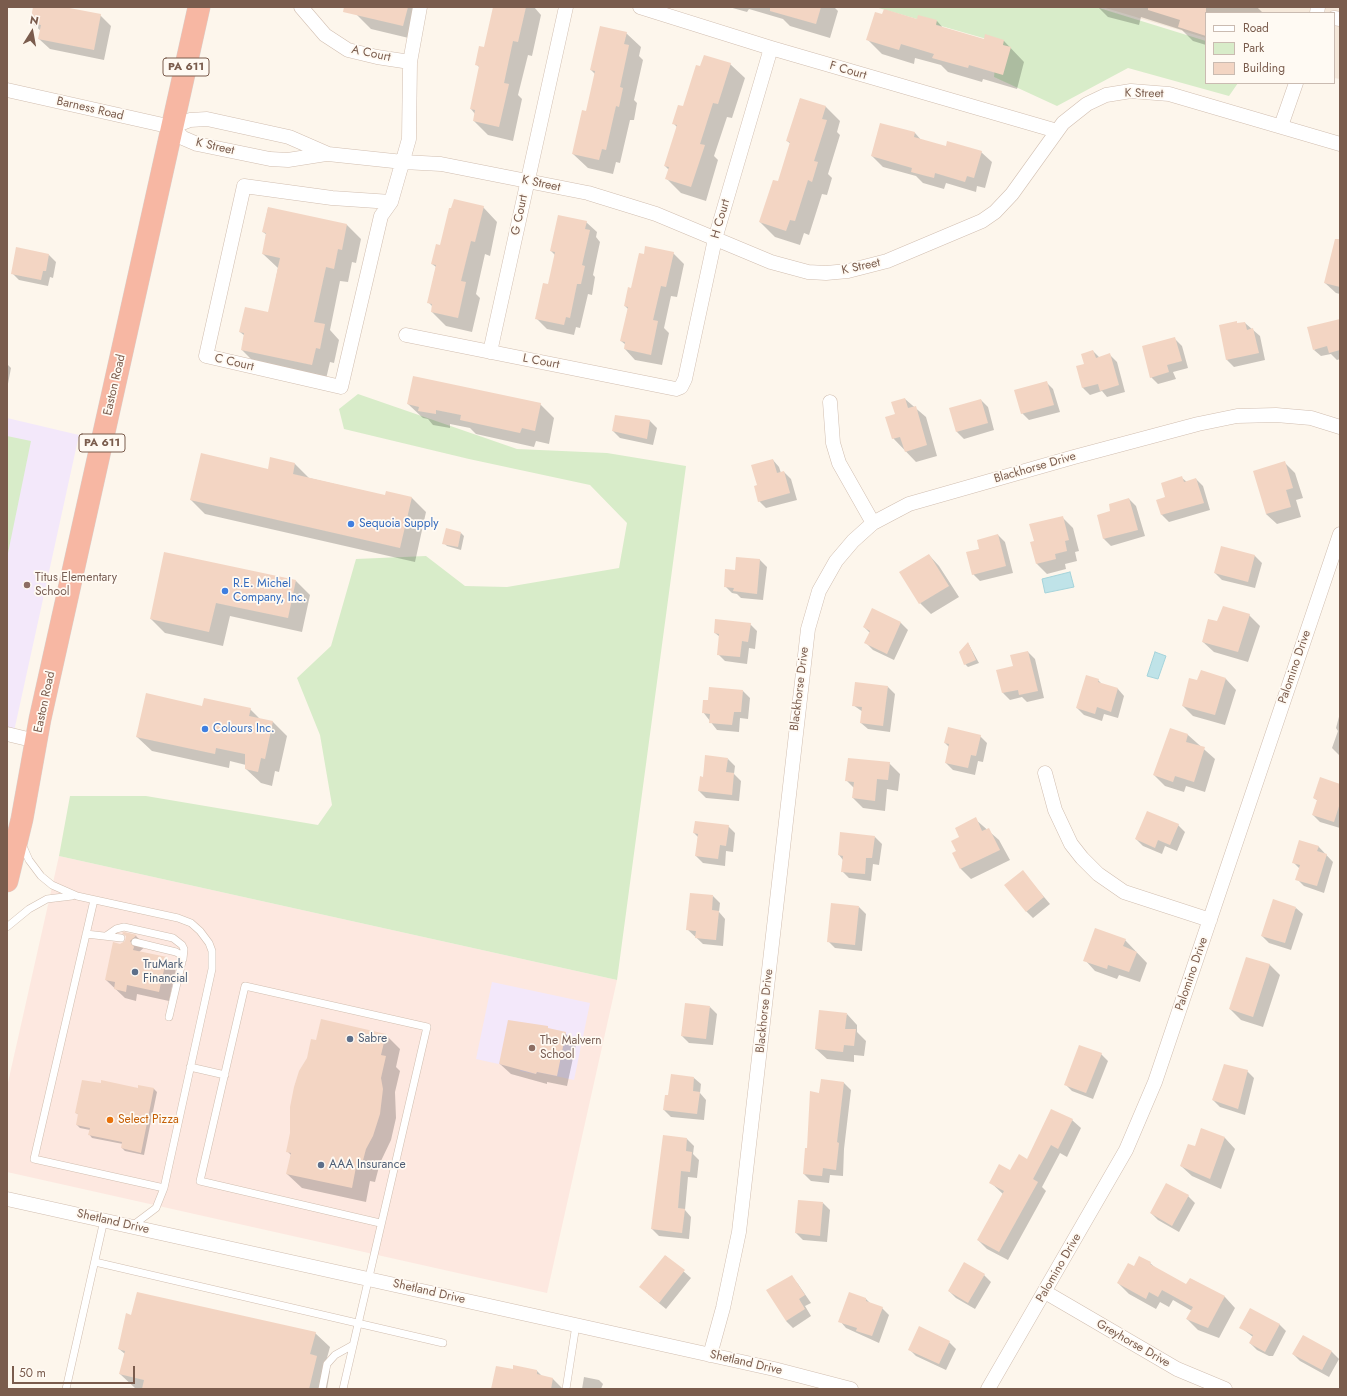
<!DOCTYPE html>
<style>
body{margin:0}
#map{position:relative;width:1347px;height:1396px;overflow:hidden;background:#fdf6ec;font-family:Jost,sans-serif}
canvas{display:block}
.frame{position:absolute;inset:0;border:8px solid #7a5c4d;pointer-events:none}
.legend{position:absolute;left:1205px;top:12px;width:130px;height:72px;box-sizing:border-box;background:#fffaf3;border:1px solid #cabbb1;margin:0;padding:5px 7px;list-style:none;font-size:12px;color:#7a5c4d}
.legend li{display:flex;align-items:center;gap:8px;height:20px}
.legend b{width:20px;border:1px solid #cabbb1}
.north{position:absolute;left:12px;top:12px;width:40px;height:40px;-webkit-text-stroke:3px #fffaf3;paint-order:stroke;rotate:11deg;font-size:11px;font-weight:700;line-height:16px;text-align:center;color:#7a5c4d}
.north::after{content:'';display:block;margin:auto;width:14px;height:18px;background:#7a5c4d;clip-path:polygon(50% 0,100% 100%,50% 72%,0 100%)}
.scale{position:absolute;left:12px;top:1366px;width:123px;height:18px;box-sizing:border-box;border:2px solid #7a5c4d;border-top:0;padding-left:5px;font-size:12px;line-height:14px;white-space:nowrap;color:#7a5c4d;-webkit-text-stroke:3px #fffaf3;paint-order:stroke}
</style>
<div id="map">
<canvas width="1347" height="1396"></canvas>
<div class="frame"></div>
<ul class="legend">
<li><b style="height:5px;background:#fff"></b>Road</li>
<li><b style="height:11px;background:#d8ecc9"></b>Park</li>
<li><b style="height:11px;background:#f3d5c3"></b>Building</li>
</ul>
<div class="north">N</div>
<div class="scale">50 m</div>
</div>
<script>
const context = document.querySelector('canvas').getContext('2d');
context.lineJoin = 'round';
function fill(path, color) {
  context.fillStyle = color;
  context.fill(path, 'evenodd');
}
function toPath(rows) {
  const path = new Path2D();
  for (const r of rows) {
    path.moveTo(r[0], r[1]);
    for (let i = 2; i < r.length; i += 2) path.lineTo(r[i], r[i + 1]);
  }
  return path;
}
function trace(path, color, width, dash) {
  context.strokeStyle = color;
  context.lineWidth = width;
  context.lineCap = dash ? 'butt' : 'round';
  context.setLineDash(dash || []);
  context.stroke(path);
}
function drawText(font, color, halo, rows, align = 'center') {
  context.font = font + ' Jost,sans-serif';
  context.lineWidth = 3.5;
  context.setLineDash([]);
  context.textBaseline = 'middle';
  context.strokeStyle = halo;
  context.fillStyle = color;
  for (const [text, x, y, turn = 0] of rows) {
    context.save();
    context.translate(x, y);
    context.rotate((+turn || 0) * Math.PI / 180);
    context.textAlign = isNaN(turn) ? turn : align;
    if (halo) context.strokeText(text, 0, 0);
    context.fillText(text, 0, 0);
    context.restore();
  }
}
fill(toPath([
 [1102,7,1340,7,1340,79,1334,78,1334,13,1206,13,1206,38]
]), '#f5e8da');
fill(toPath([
 [59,856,617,980,547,1293,7,1172,7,1087]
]), '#fde8e0');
fill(toPath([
 [7,418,79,435,13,736,7,734],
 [492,982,590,1003,574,1080,537,1072,536,1074,520,1071,521,1069,476,1059]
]), '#f3e8fa');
fill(toPath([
 [875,7,1096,7,1206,41,1206,83,1238,83,1229,96,1128,68,1057,106,994,77,997,42],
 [358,394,517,449,607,453,686,466,617,980,59,856,70,796,146,796,318,825,332,805,320,735,297,678,331,646,356,559,426,556,465,586,507,587,619,568,627,523,590,485,469,459,344,429,339,409],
 [7,436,31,441,7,558]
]), '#d8ecc9');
const water = toPath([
 [1070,572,1074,587,1045,593,1042,579,1070,572],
 [1155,652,1166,656,1158,679,1147,676,1155,652]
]);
fill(water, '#bfe3e8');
trace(water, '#a5d3da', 1);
fill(toPath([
 [34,7,59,7,100,15,111,26,104,60,50,49,39,39,41,31,31,22],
 [359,7,425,7,417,40,371,29,357,15],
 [494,7,534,7,541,15,532,56,528,55,518,95,522,99,513,141,488,135,474,121,475,114,471,109,480,68,476,64,485,48],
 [729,7,834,7,838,11,830,38,790,26,783,19,749,9,747,12],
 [1098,7,1257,7,1263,13,1206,13,1206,45,1193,41,1182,30,1141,17,1139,25,1108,17],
 [937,21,944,29,984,40,1004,41,1024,62,1017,89,983,79,982,82,948,72,941,65,915,58,914,64,882,54,868,40],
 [626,33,641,47,639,56,643,60,634,100,637,103,634,120,630,120,620,163,616,162,613,174,588,168,573,154,587,112,595,74,591,70],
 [730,64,745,78,732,118,727,117,714,156,718,160,706,201,681,193,666,178,669,170,665,166,677,127,673,123,683,108,701,67],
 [800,99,826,107,840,121,837,132,840,135,828,174,832,178,827,195,822,194,809,235,804,233,800,245,775,237,760,222,779,182,791,144,787,141],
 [881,124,915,133,922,141,946,147,981,152,992,162,985,188,977,186,976,192,946,183,944,189,923,183,916,176,883,167,872,156],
 [483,207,497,222,490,256,485,254,476,294,480,298,472,332,446,326,432,312,433,307,428,302,436,267,432,264],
 [268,208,347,225,361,239,356,263,352,262,348,282,340,281,330,330,339,340,334,363,330,362,326,379,256,364,242,350,245,336,240,332,269,313,278,268,263,254,267,235,263,232],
 [586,222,597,232,596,237,600,242,593,275,595,277,592,295,588,294,580,328,576,327,574,335,547,329,536,318,549,285,555,255,551,251],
 [673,253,684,264,677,297,671,296,664,328,669,333,662,365,635,360,625,349,626,345,621,341,628,309,625,306,644,255],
 [1340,253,1340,294,1336,293,1325,283],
 [49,255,56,262,53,278,50,277,48,286,19,280,12,273],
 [1340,320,1340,359,1337,360,1331,354,1321,356,1314,350],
 [1236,322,1238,324,1245,323,1260,336,1265,360,1234,367,1227,360],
 [1175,339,1182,346,1188,368,1173,372,1176,379,1158,384,1151,377],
 [1093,351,1100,358,1110,355,1117,362,1125,392,1107,397,1102,391,1090,395,1083,388,1085,365],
 [7,364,11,368,7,389],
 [1046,382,1053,389,1060,412,1029,420,1022,413],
 [905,399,926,417,937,456,916,462,893,438,896,415],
 [981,400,988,407,994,430,964,439,957,432,950,409],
 [408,404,540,404,554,418,549,444,536,441,534,447,476,434,470,428,450,424,450,428,433,425,428,419,423,418],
 [650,421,657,428,653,445,620,438,613,431],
 [271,458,295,464,309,478,386,496,412,498,426,512,415,562,205,514,191,500,269,470],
 [773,460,779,467,781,473,784,472,791,479,797,500,766,508,759,501,758,486],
 [1284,462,1295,473,1303,498,1296,500,1301,517,1277,524,1266,514],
 [1182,478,1187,482,1196,479,1203,486,1210,510,1169,522,1162,515,1157,500,1166,498],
 [1129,499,1136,506,1145,536,1111,546,1104,539,1098,516,1112,512],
 [1062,517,1073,528,1079,551,1075,552,1077,561,1065,564,1066,569,1047,574,1037,564,1035,542],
 [461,533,464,536,461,550,447,546,444,543],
 [998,535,1005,542,1013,573,980,581,973,574,981,550],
 [1222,547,1255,556,1262,563,1255,588,1222,580,1215,573],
 [929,555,939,566,959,597,931,614,920,603,901,573],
 [737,558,760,560,767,567,763,600,741,598,737,594,732,593,725,586,736,571],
 [296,581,310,595,302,632,230,616,223,646,165,633,151,619],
 [872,610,901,623,908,630,894,660,873,650,866,643,870,633,864,627],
 [1249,615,1260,626,1248,662,1214,652,1203,642,1217,622],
 [750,624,757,631,755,649,749,648,747,664,725,661,718,654,720,637,715,633],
 [968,643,979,663,968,667,965,664],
 [1028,652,1035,659,1044,698,1027,702,1022,697,1010,700,1003,693,998,671,1014,667],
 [1226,679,1236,690,1225,725,1193,716,1183,706,1198,681],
 [1098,680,1103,685,1118,689,1124,696,1118,718,1104,714,1102,721,1084,715,1077,708],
 [888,687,895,694,890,732,868,729,861,723,863,712,853,705],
 [743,691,750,698,748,719,740,718,739,732,717,730,703,712,709,701],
 [203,707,250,709,260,719,273,722,287,736,279,772,275,771,272,786,261,783,246,769,246,765,230,761,229,768,152,751,137,737],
 [1340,713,1340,756,1332,748,1338,731,1336,728],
 [1170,730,1188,735,1215,759,1205,792,1186,786,1184,792,1165,786,1154,775],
 [980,736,987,743,983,762,978,761,975,775,953,770,946,763,949,747,945,743],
 [728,759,735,766,734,774,741,781,739,801,706,798,699,791,704,778],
 [889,763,900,774,898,791,887,789,885,811,863,808,853,798,854,788,846,780],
 [1340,785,1340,828,1320,822,1313,815,1318,801,1314,798],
 [975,819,999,840,1010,860,971,879,961,869,958,852,961,837],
 [1178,825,1185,832,1177,851,1165,846,1162,854,1143,846,1136,839],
 [728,826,735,833,733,852,726,851,725,866,703,863,696,856,698,837,694,833],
 [875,837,882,844,879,865,873,864,871,881,849,878,842,871,843,860,839,855],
 [1318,846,1333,862,1324,893,1304,886,1297,879,1300,869,1293,862],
 [1023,872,1050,904,1033,918,1026,911],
 [713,896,720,903,719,912,725,919,723,946,703,944,687,929],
 [859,907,866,914,862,951,835,948,828,941],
 [1296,908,1303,914,1291,950,1269,943,1262,936],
 [125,934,136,936,146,946,139,952,166,958,176,968,169,1001,137,994,136,1001,125,998,106,980,120,945,126,942,127,936],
 [1125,940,1147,963,1140,982,1119,975,1117,979,1095,971,1085,960],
 [1269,964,1280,975,1263,1027,1241,1020,1230,1009],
 [710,1007,717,1014,713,1045,689,1043,682,1036],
 [847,1014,857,1025,857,1032,866,1041,864,1056,854,1055,854,1062,827,1059,816,1049],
 [565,1033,576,1044,567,1086,547,1082,547,1084,511,1074,500,1064],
 [386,1035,400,1049,396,1067,400,1071,395,1092,396,1118,391,1140,380,1163,375,1182,370,1181,366,1202,302,1188,287,1174,291,1155,287,1151,317,1041],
 [1101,1054,1108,1061,1093,1099,1072,1091,1065,1084],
 [1247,1071,1254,1078,1245,1115,1220,1107,1213,1100],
 [694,1078,701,1084,700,1093,706,1100,704,1120,671,1117,664,1110,669,1096],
 [822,1080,844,1083,851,1090,844,1149,843,1176,830,1175,829,1183,811,1181,804,1174],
 [101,1085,138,1089,139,1086,154,1089,157,1092,144,1155,125,1151,122,1148,123,1144,92,1138,89,1134,90,1130,80,1128,77,1125,79,1115,76,1113],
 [1072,1120,1081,1128,1067,1157,1060,1153,1042,1187,1046,1191,1008,1260,987,1249,978,1240,1003,1194,990,1182,1028,1160],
 [1201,1129,1225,1138,1235,1149,1221,1189,1192,1176,1181,1166,1196,1147],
 [664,1137,687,1139,694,1146,693,1154,699,1160,697,1178,688,1177,685,1210,691,1217,689,1239,659,1236,652,1229],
 [1166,1185,1188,1196,1195,1203,1179,1232,1158,1220,1151,1213],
 [823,1203,830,1210,827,1242,803,1240,796,1233],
 [666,1256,691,1278,666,1309,648,1294],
 [1150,1263,1157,1269,1187,1286,1191,1279,1225,1297,1235,1308,1219,1338,1198,1330,1187,1319,1192,1311,1173,1300,1169,1307,1160,1302,1156,1309,1129,1294,1118,1283,1135,1267],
 [984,1275,991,1282,975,1309,956,1298,949,1291],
 [792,1277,798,1284,811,1303,805,1306,811,1316,793,1328,786,1321],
 [866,1299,871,1304,882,1308,889,1315,879,1343,846,1328,840,1321],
 [132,1316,315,1333,330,1347,325,1365,330,1371,327,1389,135,1388,120,1374,125,1354,119,1349],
 [1279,1324,1286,1331,1273,1356,1269,1356,1257,1350,1250,1343,1253,1337,1240,1327],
 [1303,1336,1332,1352,1339,1359,1329,1377,1300,1361,1293,1354],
 [949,1342,956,1349,946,1370,916,1356,909,1349],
 [513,1370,537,1371,542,1376,553,1379,563,1389,492,1389],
 [584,1377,599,1380,603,1384,601,1389,582,1389]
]), '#0003');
fill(toPath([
 [33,7,64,7,101,14,94,50,38,39,41,25,30,23],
 [344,7,408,7,403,26,343,12],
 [493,7,526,7,518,42,513,41,504,83,509,84,499,127,473,121,475,110,470,109,479,66,475,65,479,46,484,47],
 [770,7,821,7,816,24,770,11],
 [1148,7,1206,7,1206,36,1178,27,1180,20,1148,10],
 [884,9,917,19,918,15,937,20,936,25,984,39,985,34,1004,40,1003,45,1011,47,1003,75,969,65,968,68,932,58,934,54,901,44,899,50,866,40,875,12,882,14],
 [600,26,627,32,624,44,629,45,620,87,623,88,619,107,616,106,606,150,602,149,599,160,572,154,582,110,586,111,595,71,590,70],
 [704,55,731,63,718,104,713,103,700,144,705,145,691,187,665,179,669,167,664,166,677,125,672,124,678,105,683,106,696,65,700,66],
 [800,98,826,106,822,119,827,120,814,161,818,162,812,182,808,180,795,221,790,220,786,231,759,222,773,180,778,181,790,142,786,141],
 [880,123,915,132,914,137,946,146,947,141,982,151,974,178,967,176,965,182,935,173,934,178,911,172,912,168,871,156],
 [454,199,484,206,475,242,471,241,461,281,466,282,458,318,431,312,432,304,427,303,436,265,431,264,436,244,440,245,449,208,451,208],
 [268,207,347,224,342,250,338,249,334,269,326,267,314,322,325,324,320,349,316,348,312,365,241,350,244,333,239,332,245,307,268,312,280,258,262,254,266,233,262,232],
 [558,215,587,221,585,229,590,230,582,265,585,266,581,284,577,284,570,318,566,317,564,325,535,319,543,283,548,284,555,252,550,251],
 [1335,239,1340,239,1340,287,1324,283],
 [645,246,674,252,666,287,661,286,653,320,658,321,651,355,624,349,625,342,620,341,628,307,624,306,628,287,631,288,639,253,644,254],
 [16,247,49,254,46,271,43,271,41,280,11,274],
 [1340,319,1340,350,1329,353,1327,346,1313,350,1307,327],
 [1237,321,1237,323,1245,322,1247,330,1253,328,1259,353,1226,360,1219,325],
 [1175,337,1182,361,1167,365,1169,372,1150,378,1142,346],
 [1093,350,1096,358,1110,353,1119,385,1100,391,1098,384,1082,388,1076,366,1084,364,1081,354],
 [413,376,541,403,535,431,522,428,520,433,460,420,461,415,436,410,436,414,418,411,419,407,407,404],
 [1047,381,1054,405,1021,414,1014,390],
 [905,398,908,408,916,406,927,445,905,452,900,437,892,439,885,417,895,414,891,402],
 [981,399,988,423,956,432,949,408],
 [615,415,650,420,647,439,612,431],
 [201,453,268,469,270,457,295,463,293,474,385,495,386,491,412,497,400,548,190,500],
 [773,459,777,473,784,471,790,493,758,502,754,486,757,485,751,465],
 [1285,461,1293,488,1286,490,1291,507,1266,514,1253,471],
 [1182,476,1184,482,1196,478,1204,503,1161,515,1156,500,1165,497,1161,483],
 [1129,498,1138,530,1103,539,1097,515,1110,511,1109,504],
 [1063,516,1069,540,1065,541,1067,551,1055,554,1056,559,1036,564,1030,542,1034,541,1029,524],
 [446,528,461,532,458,547,442,544],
 [998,534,1006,566,972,575,966,552,979,549,977,540],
 [1221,546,1255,555,1248,582,1214,573],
 [164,552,296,580,288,618,216,603,209,632,150,619],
 [929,554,949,586,919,604,899,572],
 [736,557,760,559,757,594,733,591,734,588,724,587,725,569,735,570],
 [1223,606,1250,614,1238,652,1202,642,1208,619,1217,621],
 [872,608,901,622,887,654,864,643,870,631,863,627],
 [715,619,751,623,748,642,742,641,740,657,717,655,719,634,714,633],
 [968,642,976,660,964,665,959,652],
 [1028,651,1038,691,1019,695,1018,690,1002,693,996,670,1013,666,1010,655],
 [1201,670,1226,678,1215,715,1182,706,1189,678,1197,680],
 [1086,675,1099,679,1098,682,1118,688,1111,712,1097,707,1095,714,1076,708],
 [855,682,888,686,883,726,860,723,862,707,852,706],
 [709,687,743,690,741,712,734,712,732,725,709,723,710,714,702,713,703,700,708,700],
 [146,693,202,706,204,698,251,708,249,716,273,721,265,759,261,758,258,772,245,769,245,754,216,748,215,754,136,737],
 [948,727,981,735,976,756,971,755,968,768,945,763,949,744,944,743],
 [1170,728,1188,734,1186,742,1205,747,1194,782,1175,776,1173,782,1153,775],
 [705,755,728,758,726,772,734,773,732,795,698,791,700,776,703,777],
 [848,758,890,762,888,780,877,779,875,801,852,798,854,782,845,781],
 [1320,777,1340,784,1340,803,1334,822,1312,815,1317,800,1313,798],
 [1147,811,1179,824,1170,845,1158,840,1155,848,1135,839],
 [976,817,982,831,989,828,1000,850,960,869,952,853,956,851,951,841,959,837,955,828],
 [695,821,729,825,726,846,720,845,718,859,695,856,698,834,693,833],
 [840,832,875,836,872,858,866,858,865,874,841,872,843,856,838,855],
 [1299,840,1319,846,1317,851,1327,854,1317,886,1295,880,1300,865,1292,863],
 [1023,870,1044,897,1026,912,1004,885],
 [690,893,713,895,712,910,719,911,716,940,695,938,696,931,686,930],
 [1273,899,1296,907,1285,943,1261,936],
 [831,903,859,906,855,945,827,942],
 [1095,928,1126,939,1123,946,1137,952,1129,972,1108,965,1107,969,1083,961],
 [124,932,137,935,130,941,134,947,133,950,167,957,159,992,127,985,126,992,114,989,115,982,105,980,113,942,120,944,125,941,126,936,122,933],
 [1246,957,1270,964,1253,1017,1229,1009],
 [685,1003,710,1006,706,1039,681,1036],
 [819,1010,847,1013,845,1029,856,1029,854,1046,844,1045,843,1052,815,1049],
 [321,1019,386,1034,381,1055,386,1056,381,1078,383,1089,380,1114,373,1136,366,1149,361,1168,356,1167,352,1188,286,1174,291,1153,286,1152,290,1133,290,1107,294,1087,299,1071,307,1058,311,1039,316,1040],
 [508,1020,548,1026,548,1028,566,1032,557,1076,537,1072,536,1074,499,1064],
 [1079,1045,1102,1053,1086,1093,1064,1085],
 [1224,1064,1248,1070,1238,1109,1212,1100],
 [671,1074,694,1077,693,1091,700,1092,697,1114,663,1110,665,1095,668,1095],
 [821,1079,844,1082,837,1142,839,1143,836,1170,823,1168,822,1176,803,1174,805,1148,807,1148,810,1091,819,1093],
 [82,1080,101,1083,101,1080,138,1088,138,1085,154,1088,141,1153,121,1148,122,1142,88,1135,90,1128,76,1125,78,1114,75,1113],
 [1051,1109,1073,1119,1058,1149,1051,1145,1033,1179,1038,1182,999,1252,977,1240,1004,1191,989,1183,999,1164,1010,1170,1019,1154,1027,1159],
 [1201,1128,1225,1137,1210,1179,1180,1166,1188,1144,1195,1146],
 [663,1135,687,1138,686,1151,692,1152,690,1172,681,1171,678,1208,685,1209,682,1233,651,1229],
 [1166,1183,1189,1195,1172,1226,1150,1213],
 [798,1200,823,1202,820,1236,795,1233],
 [665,1255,685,1270,659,1303,639,1287],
 [1139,1256,1151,1262,1150,1264,1186,1284,1190,1278,1225,1296,1208,1328,1186,1319,1193,1307,1162,1290,1158,1297,1149,1292,1146,1299,1117,1283,1128,1263,1134,1266],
 [964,1262,985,1274,968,1303,948,1291],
 [792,1275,805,1295,799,1299,805,1309,786,1321,766,1290],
 [137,1292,316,1332,310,1354,317,1356,309,1389,142,1389,144,1380,119,1374,125,1351,118,1349,126,1313,131,1315],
 [849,1292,866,1298,866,1301,883,1307,872,1336,856,1331,857,1328,838,1322],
 [1250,1308,1280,1324,1265,1352,1249,1343,1253,1335,1239,1328],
 [919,1326,950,1341,939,1364,908,1350],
 [1303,1335,1332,1351,1322,1370,1292,1354],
 [513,1365,537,1370,537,1374,553,1378,551,1389,491,1389,496,1366,513,1369]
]), '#f3d5c3');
const lane = toPath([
 [22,844,29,860,41,876,52,885,77,896,178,918,191,923,200,931,209,943,212,951,212,969,164,1188,156,1208,132,1226],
 [94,900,34,1159,164,1188],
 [7,927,29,909,47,899,72,896],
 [86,934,121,938],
 [106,936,116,929,124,927,173,938,182,945,184,949,183,959],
 [135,942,176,952,181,955,182,962,169,1017],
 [190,1067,225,1075],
 [95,1262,443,1343],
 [66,1389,104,1220],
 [322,1389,327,1364,335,1355,353,1345],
 [343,1389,427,1027,245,986,200,1181,380,1223],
 [566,1389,576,1325]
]);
const street = toPath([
 [301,7,325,35,348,50,377,57,410,62,420,7],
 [640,7,771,48,1057,131],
 [1317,13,1318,7],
 [1334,18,1340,19],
 [7,90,172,127],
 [1281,126,1296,83],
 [172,127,190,120,207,119,289,137,328,154,403,162,441,164,588,193,656,214,771,262,808,272,826,273,848,271,887,261,982,221,995,212,1012,194,1063,123,1087,104,1106,95,1131,91,1169,94,1340,144],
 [172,127,183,138,197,144,270,159,288,160,326,154],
 [244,186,332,198,391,202,381,216,341,387,206,356,244,186],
 [391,202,409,139,410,62],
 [406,335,676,389,681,387,685,379,715,239,771,48],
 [490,352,566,7],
 [830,402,833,443,839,463,873,523],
 [7,734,36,741],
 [1045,773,1055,810,1071,844,1082,858,1098,874,1124,892,1210,920],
 [7,1199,774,1369,851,1389],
 [1045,1292,1177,1369,1225,1389],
 [710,1355,723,1308,739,1232,808,629,819,591,836,561,853,541,873,523,909,504,1074,457,1198,424,1237,416,1276,415,1311,418,1340,427],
 [988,1389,1126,1150,1155,1082,1340,534]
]);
const highway = toPath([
 [7,881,22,819,40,719,199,7]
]);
trace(lane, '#d1beb0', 8);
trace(street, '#d1beb0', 15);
trace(highway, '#dad1cd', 23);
trace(lane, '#fff', 7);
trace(street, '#fff', 14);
trace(highway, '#f7b7a3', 22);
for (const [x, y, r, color] of [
 [351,524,4,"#3f7fe0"],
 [27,585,4,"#8d6e63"],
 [225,591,4,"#3f7fe0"],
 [205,729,4,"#3f7fe0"],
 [135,972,4,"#5c6f8a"],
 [350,1039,4,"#5c6f8a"],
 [532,1048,4,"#8d6e63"],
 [110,1120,4,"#e8710a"],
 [321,1165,4,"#5c6f8a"]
]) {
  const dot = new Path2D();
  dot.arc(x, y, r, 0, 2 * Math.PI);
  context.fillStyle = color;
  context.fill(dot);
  trace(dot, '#fffaf3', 1.5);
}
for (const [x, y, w] of [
 [186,67,46],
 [102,443,46]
]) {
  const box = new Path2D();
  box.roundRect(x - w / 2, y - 9, w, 18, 3);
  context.fillStyle = '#fffaf3';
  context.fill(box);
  trace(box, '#7a5c4d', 1);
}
drawText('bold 11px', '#7a5c4d', null, [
 ["PA 611",186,67],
 ["PA 611",102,443]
]);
drawText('12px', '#7a5c4d', '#fffaf3', [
 ["A Court",371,54,12],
 ["F Court",848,71,16],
 ["K Street",1144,94,1],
 ["Barness Road",90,109,13],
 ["K Street",215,147,13],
 ["K Street",541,184,12],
 ["G Court",520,215,-78],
 ["H Court",721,219,-74],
 ["K Street",861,267,-12],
 ["L Court",541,362,11],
 ["C Court",234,363,13],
 ["Easton Road",115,385,-77],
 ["Blackhorse Drive",1035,468,-16],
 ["Palomino Drive",1295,667,-71],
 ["Blackhorse Drive",800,689,-83],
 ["Easton Road",45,702,-78],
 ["Palomino Drive",1192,974,-71],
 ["Blackhorse Drive",765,1011,-84],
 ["Shetland Drive",113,1222,13],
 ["Palomino Drive",1059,1268,-60],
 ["Shetland Drive",429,1292,13],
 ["Greyhorse Drive",1133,1344,30],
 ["Shetland Drive",746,1363,13]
]);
drawText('12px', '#366cbe', '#fffaf3', [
 ["Sequoia Supply",359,524],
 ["R.E. Michel",233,584],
 ["Company, Inc.",233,598],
 ["Colours Inc.",213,729]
], 'left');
drawText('12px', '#785e54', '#fffaf3', [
 ["Titus Elementary",35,578],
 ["School",35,592],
 ["The Malvern",540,1041],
 ["School",540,1055]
], 'left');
drawText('12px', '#4e5e75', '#fffaf3', [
 ["TruMark",143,965],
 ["Financial",143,979],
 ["Sabre",358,1039],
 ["AAA Insurance",329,1165]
], 'left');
drawText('12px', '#c56008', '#fffaf3', [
 ["Select Pizza",118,1120]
], 'left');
</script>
